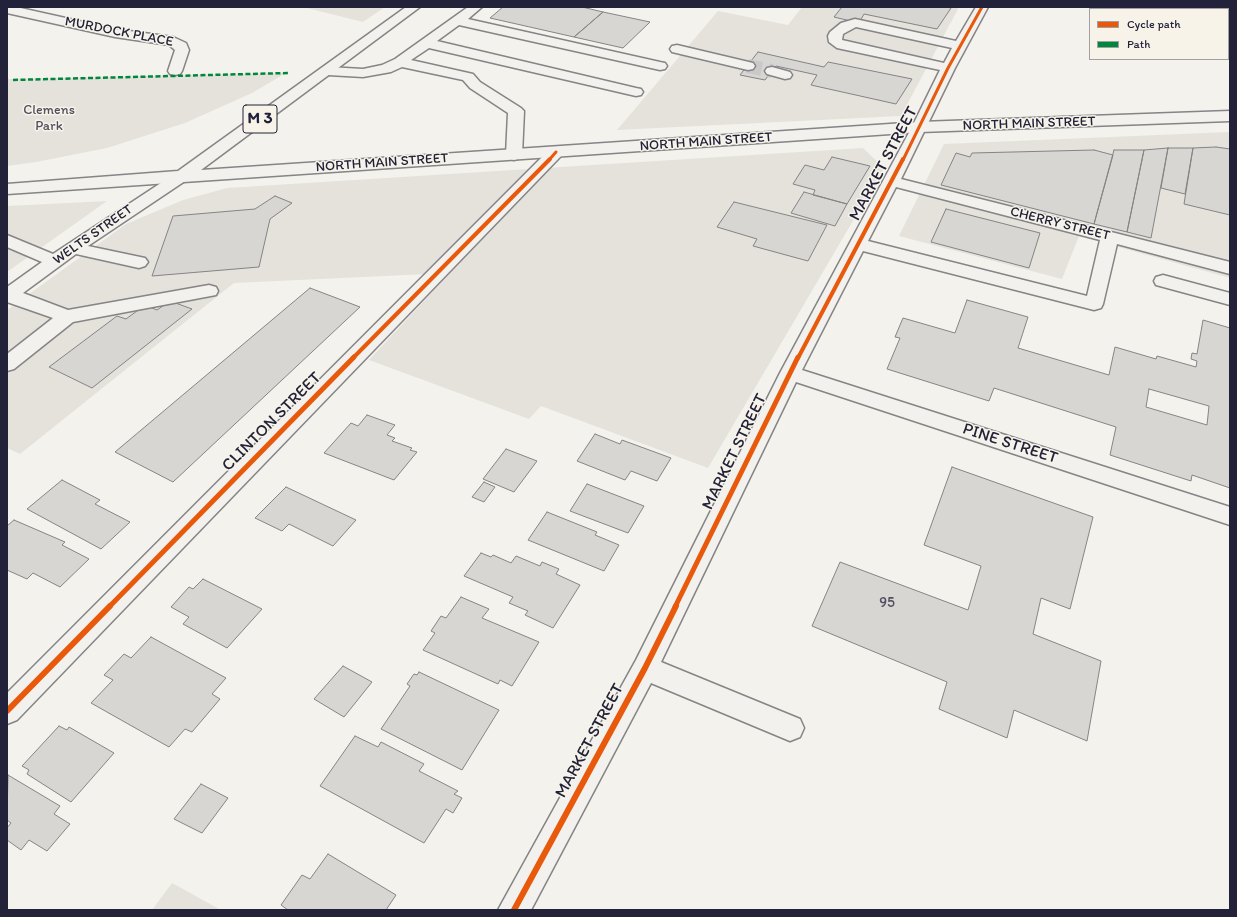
<!DOCTYPE html>
<style>
body{margin:0}
#map{position:relative;width:1237px;height:917px;overflow:hidden;background:#f4f2ec;font-family:Itim,sans-serif}
canvas{display:block}
.frame{position:absolute;inset:0;border:8px solid #22223b;pointer-events:none}
.legend{position:absolute;left:1089px;top:8px;width:140px;height:52px;box-sizing:border-box;background:#f7f3e8;border:1px solid #a29fa3;margin:0;padding:5px 7px;list-style:none;font-size:12px;color:#22223b}
.legend li{display:flex;align-items:center;gap:8px;height:20px}
.legend b{width:20px;border:1px solid #a29fa3}
</style>
<div id="map">
<canvas width="1237" height="917"></canvas>
<div class="frame"></div>
<ul class="legend">
<li><b style="height:5px;background:#e8590c"></b>Cycle path</li>
<li><b style="height:5px;background:#00873e"></b>Path</li>
</ul>
</div>
<script>
const context = document.querySelector('canvas').getContext('2d');
context.lineJoin = 'round';
function fill(path, color) {
  context.fillStyle = color;
  context.fill(path, 'evenodd');
}
function toPath(rows) {
  const path = new Path2D();
  for (const r of rows) {
    path.moveTo(r[0], r[1]);
    for (let i = 2; i < r.length; i += 2) path.lineTo(r[i], r[i + 1]);
  }
  return path;
}
function trace(path, color, width, dash) {
  context.strokeStyle = color;
  context.lineWidth = width;
  context.lineCap = dash ? 'butt' : 'round';
  context.setLineDash(dash || []);
  context.stroke(path);
}
function drawText(font, color, halo, rows, align = 'center') {
  context.font = font + ' Itim,sans-serif';
  context.lineWidth = 3;
  context.setLineDash([]);
  context.textBaseline = 'middle';
  context.strokeStyle = halo;
  context.fillStyle = color;
  for (const [text, x, y, turn = 0] of rows) {
    context.save();
    context.translate(x, y);
    context.rotate((+turn || 0) * Math.PI / 180);
    context.textAlign = isNaN(turn) ? turn : align;
    if (halo) context.strokeText(text, 0, 0);
    context.fillText(text, 0, 0);
    context.restore();
  }
}
fill(toPath([
 [303,7,385,7,363,22],
 [802,7,959,7,901,116,617,130,718,11,788,25],
 [286,73,252,93,185,123,107,148,36,162,7,166,7,79],
 [1230,132,1230,278,1079,236,1062,279,899,236,944,144],
 [863,148,884,168,708,468,541,406,529,419,369,360,450,273,234,283,20,454,7,448,7,310,126,224,183,200,227,188],
 [107,201,7,272,7,206],
 [172,883,221,910,152,910]
]), '#e5e2dc');
const building = toPath([
 [503,7,582,7,603,12,574,37,490,18,503,7],
 [842,7,947,7,951,8,937,29,864,14,859,23,834,17,842,7],
 [603,12,650,22,623,48,574,37,603,12],
 [758,52,824,67,828,62,912,79,896,104,811,85,817,75,776,66,765,80,740,75,758,52],
 [1216,147,1230,149,1230,215,1184,204,1193,148,1216,147],
 [1168,148,1151,238,1127,232,1144,150,1168,148],
 [1168,148,1193,148,1185,194,1161,188,1168,148],
 [1094,150,1113,155,1094,224,941,185,956,153,970,157,972,153,1094,150],
 [1114,150,1144,150,1127,232,1094,224,1114,150],
 [832,157,870,166,847,204,813,195,815,190,793,184,805,165,824,170,832,157],
 [804,192,847,204,835,226,791,213,804,192],
 [275,196,292,203,270,219,259,267,152,276,173,216,255,209,275,196],
 [734,202,827,225,808,261,753,246,757,239,717,227,734,202],
 [946,209,1040,233,1029,268,931,242,946,209],
 [310,288,360,307,173,482,115,452,310,288],
 [967,300,1028,317,1018,348,1109,375,1115,347,1156,359,1157,356,1196,367,1197,361,1191,359,1192,353,1197,354,1203,320,1230,328,1230,488,1192,475,1191,481,1110,455,1116,427,994,388,989,401,887,369,900,338,895,337,903,318,955,333,967,300],
 [1149,389,1209,406,1207,425,1146,407,1149,389],
 [170,301,192,309,92,388,49,367,117,316,126,319,145,305,157,310,170,301],
 [367,415,395,425,387,435,395,438,392,441,412,448,410,450,417,452,394,480,324,453,351,423,358,426,367,415],
 [595,434,620,444,622,440,671,458,657,481,631,471,625,480,577,461,595,434],
 [506,449,537,461,514,492,483,479,506,449],
 [952,467,1093,517,1070,609,1041,598,1033,634,1101,661,1087,741,1014,710,1007,738,939,709,947,682,812,626,840,562,968,610,981,566,924,545,952,467],
 [62,480,100,500,95,504,130,522,101,549,27,509,62,480],
 [484,482,495,487,484,502,472,497,484,482],
 [587,484,644,506,628,533,570,511,587,484],
 [286,487,356,520,333,546,289,524,282,531,255,518,286,487],
 [547,512,597,532,595,535,619,545,604,571,528,540,547,512],
 [14,520,65,542,62,545,89,559,60,587,33,573,27,579,7,570,7,526,14,520],
 [481,553,491,557,493,555,511,563,516,556,540,566,542,562,559,569,556,574,580,585,553,628,525,615,528,611,509,603,513,597,464,576,481,553],
 [203,579,262,609,227,648,183,624,189,617,171,607,189,587,193,589,203,579],
 [461,597,489,609,482,618,539,642,512,686,500,680,498,684,423,650,435,633,431,631,441,616,446,618,461,597],
 [151,637,226,678,212,694,220,699,192,732,185,729,169,747,91,703,113,680,104,675,124,654,131,658,151,637],
 [343,666,372,682,344,717,314,699,343,666],
 [419,672,499,710,462,770,381,729,410,686,407,684,414,674,417,675,419,672],
 [59,726,67,730,69,727,114,753,71,802,27,774,29,770,22,766,59,726],
 [355,736,378,747,381,742,424,764,419,771,458,791,454,794,462,798,453,813,446,809,424,843,320,786,355,736],
 [8,775,60,806,54,814,70,824,47,851,29,840,21,850,7,840,7,828,11,823,7,820,8,775],
 [201,784,228,798,202,833,174,819,201,784],
 [328,854,396,895,386,910,288,910,281,905,302,875,310,879,328,854]
]);
fill(building, '#d7d6d3');
trace(building, '#858486', 1);
trace(toPath([
 [748,66,772,71]
]), '#cac8c9', 14, [14, 7]);
const minor = toPath([
 [7,7,16,7,115,29,173,37,186,43,189,50,182,71,180,74,175,75,170,74,168,71,175,50,169,45,115,37,7,13,7,7],
 [468,7,482,7,468,19,660,62,665,63,667,66,665,69,660,70,459,25,437,41,636,88,641,89,643,92,641,95,636,96,429,48,411,60,473,74,480,82,521,108,524,111,522,155,520,158,514,160,508,158,506,155,508,113,470,88,463,80,402,67,391,72,363,77,328,75,323,74,321,71,323,68,328,67,363,69,382,65,395,59,468,7],
 [976,7,988,7,955,68,901,179,1230,262,1230,274,1117,244,1103,304,1101,308,1094,310,863,251,802,370,1230,507,1230,525,796,382,661,662,800,719,804,728,800,737,790,741,651,683,531,910,498,910,636,660,780,373,912,127,940,70,837,48,829,42,828,36,830,32,841,23,855,19,956,41,976,7],
 [856,27,952,48,944,63,842,40,843,34,856,27],
 [896,187,1100,240,1087,296,868,241,896,187],
 [677,45,753,63,755,66,753,69,748,70,672,52,670,49,672,46,677,45],
 [772,67,790,72,792,75,790,78,785,79,767,74,765,71,767,68,772,67],
 [556,147,562,149,564,152,562,155,17,720,7,724,7,693,550,149,556,147],
 [182,171,188,173,190,176,188,179,88,246,145,258,148,262,145,266,139,268,76,254,23,293,68,310,209,285,216,287,218,291,216,295,73,322,14,369,7,371,7,354,53,318,7,302,7,287,42,262,7,247,7,235,53,254,176,173,182,171],
 [1163,275,1230,293,1230,305,1156,285,1154,281,1156,277,1163,275]
]);
const major = toPath([
 [406,7,420,7,201,170,920,122,1230,111,1230,121,920,132,7,194,7,184,178,171,406,7]
]);
trace(minor, '#858486', 3);
trace(major, '#858486', 3);
fill(minor, '#f2f1ed');
fill(major, '#f2f1ed');
trace(toPath([
 [13,80,289,73]
]), '#00873e', 2.5, [5, 2.5]);
trace(toPath([
 [549,160,556,152],
 [903,160,948,68,982,7]
]), '#e8590c', 3);
trace(toPath([
 [353,358,550,159],
 [798,358,903,159]
]), '#e8590c', 4);
trace(toPath([
 [109,607,354,357],
 [675,607,798,357]
]), '#e8590c', 5);
trace(toPath([
 [7,711,110,606],
 [514,910,645,668,676,606]
]), '#e8590c', 6);
drawText('14px', '#22223b', '#f7f3e8', [
 ["MURDOCK PLACE",119,32,11],
 ["NORTH MAIN STREET",1029,124,-2],
 ["NORTH MAIN STREET",706,142,-4],
 ["NORTH MAIN STREET",382,163,-4],
 ["CHERRY STREET",1060,224,14],
 ["WELTS STREET",93,235,-35]
]);
drawText('14px', '#504f60', '#f7f3e8', [
 ["Clemens",49,110],
 ["Park",49,126]
]);
drawText('15px', '#4f4f61', null, [
 ["95",887,603]
]);
for (const [x, y, w] of [
 [260,119,34]
]) {
  const box = new Path2D();
  box.roundRect(x - w / 2, y - 14, w, 28, 3);
  context.fillStyle = '#f7f3e8';
  context.fill(box);
  trace(box, '#22223b', 1);
}
drawText('bold 16px', '#22223b', null, [
 ["M 3",260,119]
]);
drawText('17px', '#22223b', '#f7f3e8', [
 ["MARKET STREET",884,164,-62],
 ["CLINTON STREET",272,422,-45],
 ["PINE STREET",1010,444,18],
 ["MARKET STREET",735,452,-64],
 ["MARKET STREET",590,741,-62]
]);
</script>
